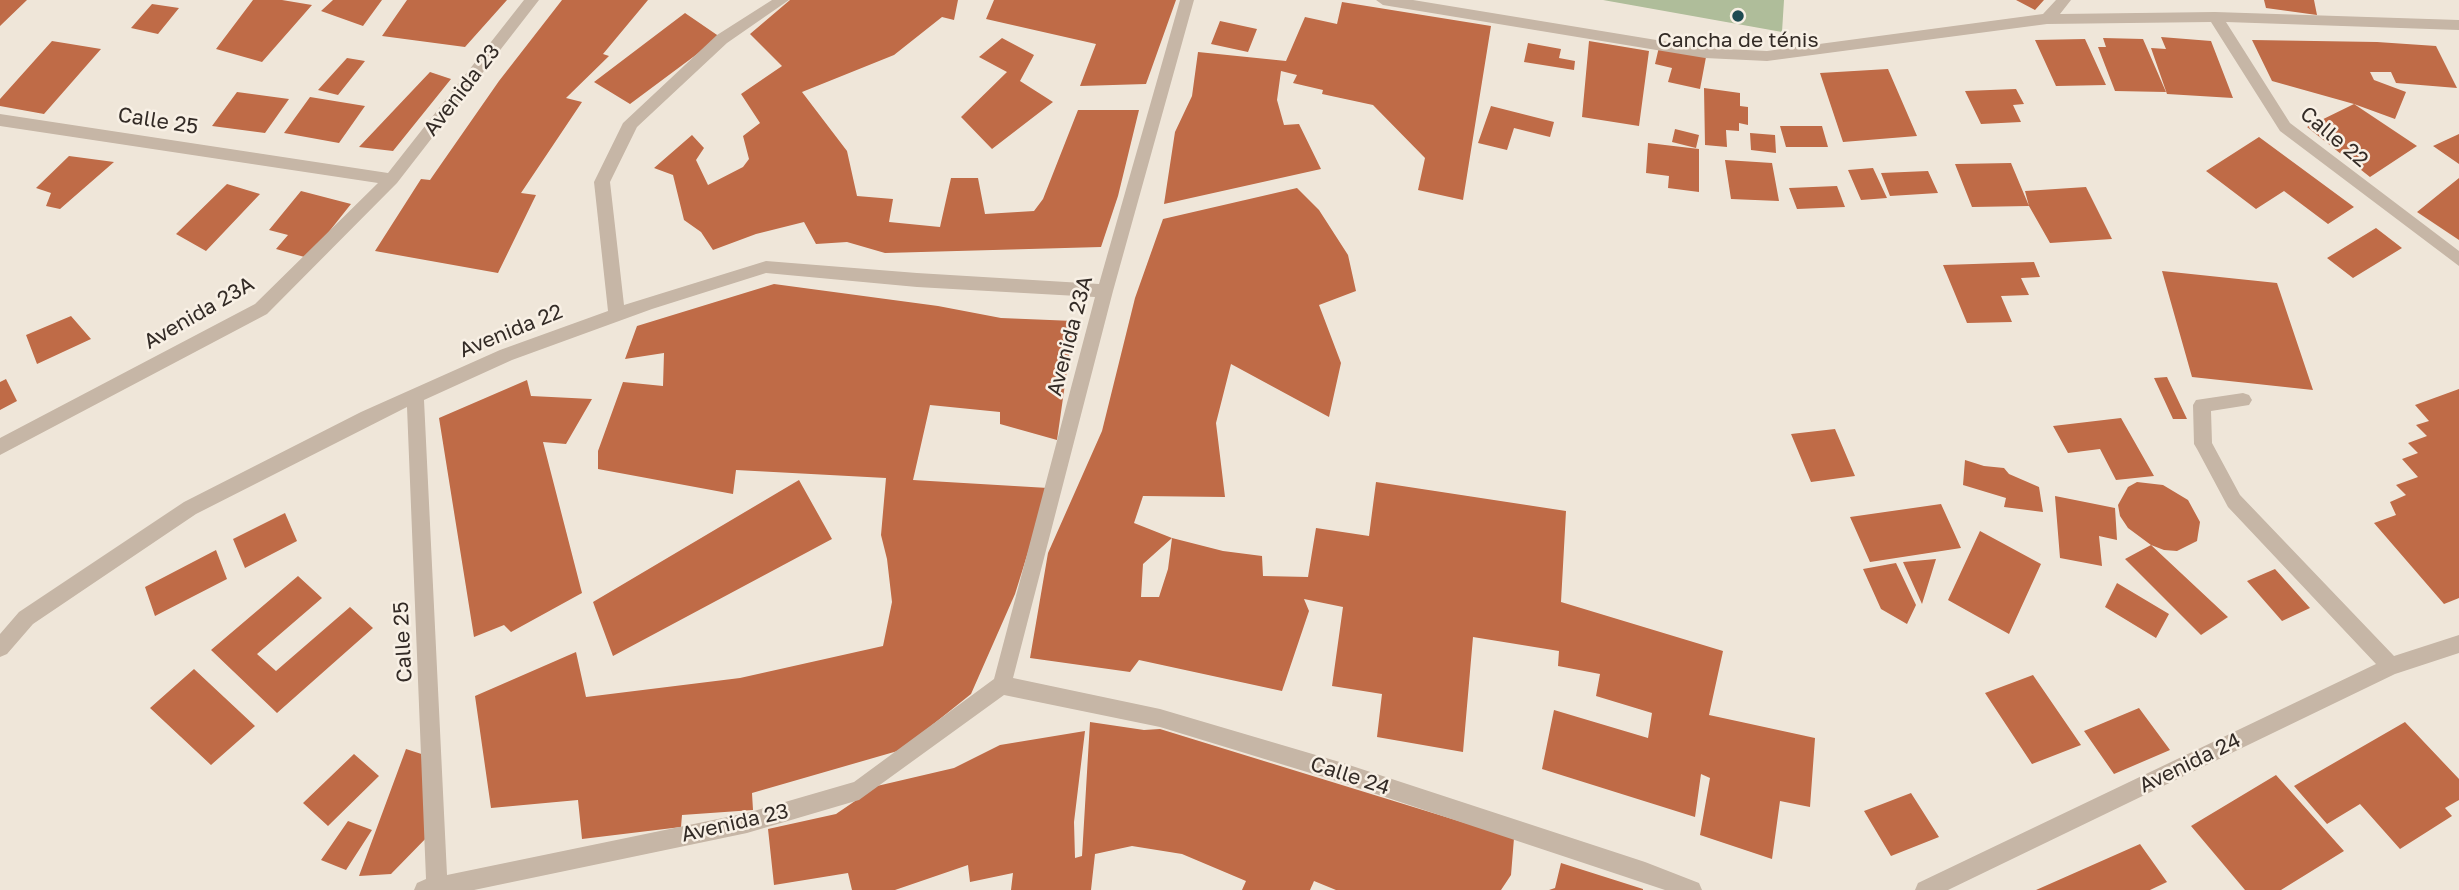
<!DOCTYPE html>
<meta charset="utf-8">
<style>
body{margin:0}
canvas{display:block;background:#efe6d9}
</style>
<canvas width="2459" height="890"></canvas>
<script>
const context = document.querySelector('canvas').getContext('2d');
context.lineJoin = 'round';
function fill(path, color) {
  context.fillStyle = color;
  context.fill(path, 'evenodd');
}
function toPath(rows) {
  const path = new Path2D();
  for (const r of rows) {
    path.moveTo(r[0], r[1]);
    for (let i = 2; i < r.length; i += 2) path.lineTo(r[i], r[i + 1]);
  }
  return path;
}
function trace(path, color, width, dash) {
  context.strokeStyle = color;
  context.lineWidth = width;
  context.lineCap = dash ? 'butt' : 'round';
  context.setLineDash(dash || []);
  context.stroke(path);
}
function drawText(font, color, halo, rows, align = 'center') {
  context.font = font + ' "Golos Text",sans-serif';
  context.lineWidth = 5;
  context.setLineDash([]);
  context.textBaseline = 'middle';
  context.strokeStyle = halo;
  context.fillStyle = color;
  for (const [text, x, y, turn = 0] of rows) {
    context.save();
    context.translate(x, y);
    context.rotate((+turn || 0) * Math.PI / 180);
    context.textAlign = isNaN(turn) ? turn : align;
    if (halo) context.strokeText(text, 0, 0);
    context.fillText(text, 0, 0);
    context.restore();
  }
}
fill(toPath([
 [1603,0,1784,0,1782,32]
]), '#afbd9a');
fill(toPath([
 [0,0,27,0,0,26],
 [253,0,282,0,312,5,262,62,216,49],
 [333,0,382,0,363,26,321,11],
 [407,0,507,0,465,47,382,36],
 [562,0,648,0,603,54,609,56,566,98,582,102,521,193,536,195,498,273,375,251,421,179,430,180,499,81],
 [790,0,958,0,954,20,942,17,894,55,802,92,847,151,857,196,893,199,889,222,940,227,951,178,978,178,985,214,1034,211,1043,199,1078,110,1139,110,1118,196,1101,247,885,253,847,242,816,244,804,222,756,234,713,250,701,232,684,220,673,175,654,168,692,135,704,148,696,160,708,185,743,167,749,159,743,136,760,123,741,94,782,66,750,34],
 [994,0,1176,0,1146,84,1080,86,1096,44,986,19],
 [2016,0,2044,0,2035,10],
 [2264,0,2314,0,2317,15,2266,8],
 [1342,2,1491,26,1463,200,1418,190,1425,158,1373,105,1322,94,1323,90,1293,83,1297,75,1281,71,1277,100,1284,125,1299,124,1321,169,1164,204,1175,132,1192,96,1198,52,1286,61,1305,17,1337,24],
 [152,4,179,8,158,34,131,28],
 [685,13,720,37,630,104,594,82],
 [1220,21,1257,29,1248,52,1211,44],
 [2161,37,2211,41,2233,98,2167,94,2151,48,2166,49],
 [1002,38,1034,55,1020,81,1053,102,992,149,961,117,1007,72,979,57],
 [2103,38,2143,39,2166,92,2115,91,2098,47,2106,47],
 [2085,39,2106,85,2056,86,2035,40],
 [2252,40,2377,42,2436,46,2457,88,2396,83,2391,72,2370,72,2374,80,2406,92,2395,119,2354,104,2417,146,2370,177,2307,127,2354,104,2272,81],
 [52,41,101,49,44,114,0,106,0,99],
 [1589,41,1649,51,1639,126,1582,117],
 [1528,43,1561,49,1559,58,1575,61,1574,70,1524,62],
 [1659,47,1706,57,1700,89,1668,82,1672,68,1655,64],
 [347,58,365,61,338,95,318,90],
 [1888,69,1917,136,1843,142,1820,73],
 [430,72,451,79,393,151,359,147],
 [1704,88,1740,93,1740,106,1748,107,1748,125,1739,123,1739,131,1726,130,1727,147,1705,145],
 [2016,89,2024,104,2013,105,2021,122,1981,124,1965,91],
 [237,92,289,99,265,133,212,126],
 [310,97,365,106,339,143,284,133],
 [1491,106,1554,122,1550,137,1514,128,1507,150,1478,143],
 [1780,126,1822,126,1828,147,1786,147],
 [1675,129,1699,135,1696,148,1672,142],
 [1750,133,1775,135,1776,153,1751,150],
 [2459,134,2459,164,2433,146],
 [2259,137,2354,207,2328,224,2284,191,2256,209,2206,171],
 [1648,143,1699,149,1699,192,1668,188,1669,176,1646,173],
 [69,156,114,162,60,209,46,206,51,193,36,188],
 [1725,160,1772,163,1779,201,1731,199],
 [2011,163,2029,206,2025,191,2086,187,2112,239,2050,243,2029,206,1972,207,1955,164],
 [1873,168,1887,198,1861,200,1848,170],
 [1928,171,1938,193,1890,196,1881,173],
 [2459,178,2459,240,2417,212],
 [227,184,260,194,206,251,176,234],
 [1837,186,1845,207,1797,209,1789,188],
 [1297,188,1319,210,1348,255,1356,291,1319,305,1341,363,1329,417,1231,364,1216,423,1225,497,1143,496,1134,523,1172,538,1143,564,1141,597,1159,597,1168,569,1172,538,1223,551,1262,556,1263,576,1308,577,1316,528,1369,536,1376,482,1566,511,1561,602,1723,651,1709,715,1815,738,1810,807,1780,801,1772,859,1700,835,1710,778,1701,774,1695,817,1542,769,1554,710,1648,738,1652,713,1596,696,1600,674,1558,666,1559,651,1473,637,1463,752,1377,737,1382,694,1332,686,1343,607,1304,599,1309,611,1282,691,1139,660,1130,672,1030,658,1048,553,1102,431,1135,298,1163,219],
 [301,191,351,204,308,258,276,249,288,235,269,230],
 [2376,228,2402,248,2353,278,2327,258],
 [2034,262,2040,277,2021,278,2029,295,2001,296,2012,322,1967,323,1943,265],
 [2162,271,2277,283,2313,390,2192,377],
 [774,284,938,306,1001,318,1074,321,1057,440,1000,424,1000,412,930,405,913,480,1048,488,1015,594,971,694,901,750,752,793,753,810,682,815,681,827,582,839,578,800,491,808,475,696,576,652,586,697,740,678,883,646,892,602,887,559,881,535,886,478,736,470,733,494,598,469,598,451,623,382,663,386,664,353,625,359,637,326],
 [71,316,91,339,37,364,26,335],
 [2167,377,2187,419,2173,419,2154,378],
 [6,379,17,401,0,410,0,382],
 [527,380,531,396,592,399,566,444,543,442,582,593,511,632,504,625,474,637,439,418],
 [2459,389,2459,598,2444,604,2374,523,2396,515,2390,502,2406,495,2396,485,2418,477,2402,459,2418,453,2408,443,2427,436,2416,425,2429,421,2415,405],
 [2121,418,2154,476,2116,480,2100,449,2068,453,2053,426],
 [1835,429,1855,476,1811,482,1791,434],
 [1965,460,1984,466,2004,468,2009,474,2039,487,2043,512,2004,507,2006,498,1963,485],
 [799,480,832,539,613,656,593,602],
 [2137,482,2163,485,2188,500,2200,522,2197,541,2177,551,2164,550,2151,545,2128,528,2120,516,2118,505,2128,487],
 [2055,496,2115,508,2117,540,2099,536,2102,566,2060,558],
 [1941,504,1961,548,1870,562,1850,517],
 [285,513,297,541,245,568,233,539],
 [1980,531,2041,564,2009,634,1948,600],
 [2151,545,2228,617,2201,635,2125,559],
 [216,550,227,579,155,616,145,587],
 [1936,559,1922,604,1903,562],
 [1896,563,1916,605,1907,624,1881,609,1863,569],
 [2275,569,2310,608,2282,621,2247,581],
 [298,576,322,598,257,654,276,671,350,607,373,628,277,713,211,650],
 [2117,583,2169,614,2156,638,2105,607],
 [194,669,255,726,211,765,150,708],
 [2033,675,2081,745,2032,764,1985,693],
 [2139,708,2170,750,2114,774,2084,731],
 [1090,722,1144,730,1160,729,1514,838,1511,875,1501,890,1336,890,1314,881,1310,890,1242,890,1246,881,1182,854,1132,846,1095,854,1091,890,1011,890,1013,873,970,882,968,865,895,890,852,890,848,873,774,885,768,829,836,814,877,786,954,768,1000,745,1085,731,1074,822,1075,858,1082,856],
 [2405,722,2459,779,2459,800,2445,808,2452,816,2400,849,2360,804,2327,824,2294,786],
 [406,749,437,759,434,830,391,874,359,876],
 [354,754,379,776,328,826,303,803],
 [2276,775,2344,851,2281,890,2245,890,2191,826],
 [1911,793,1939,837,1891,856,1864,811],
 [348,821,372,830,346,870,321,860],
 [2140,844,2167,882,2150,890,2036,890],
 [1561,863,1643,889,1643,890,1549,890,1555,888]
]), '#bf6b47');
fill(toPath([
 [524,0,539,0,397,183,267,314,0,455,0,438,255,304,378,183,0,126,0,114,388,173,524,0],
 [772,0,789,0,727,43,637,127,610,182,624,305,766,261,917,273,1099,284,1180,0,1194,0,1113,291,1013,678,1160,709,1343,763,1645,862,1699,883,1702,890,1665,890,1343,783,1160,727,1004,695,859,800,747,833,474,890,414,890,417,883,426,879,407,407,196,514,33,624,7,654,0,657,0,634,19,612,184,502,361,412,500,350,608,311,594,182,623,123,717,35,772,0],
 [766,273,917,287,1095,297,994,679,854,782,747,813,447,875,424,400,512,360,652,309,766,273],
 [1376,0,1413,0,1705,48,1767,51,2043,14,2056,0,2071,0,2060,14,2215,12,2459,20,2459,30,2226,22,2290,123,2459,251,2459,266,2280,131,2211,22,2047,24,1767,61,1705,58,1383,5,1376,0],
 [2243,393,2249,395,2252,400,2249,405,2211,411,2212,443,2240,495,2394,656,2459,635,2459,653,2395,674,1948,890,1915,890,1918,883,2376,664,2228,507,2197,449,2194,444,2193,405,2196,400,2243,393]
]), '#c6b6a6');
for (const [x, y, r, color] of [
 [1738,16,7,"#1e4b52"]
]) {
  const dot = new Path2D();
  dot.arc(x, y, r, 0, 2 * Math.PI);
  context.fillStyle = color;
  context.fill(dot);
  trace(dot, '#f8f0e5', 2.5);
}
drawText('21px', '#332b26', '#f8f0e5', [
 ["Cancha de ténis",1738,40]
]);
drawText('21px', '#332b26', '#f8f0e5', [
 ["Avenida 23",462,90,-52],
 ["Calle 25",158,121,9],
 ["Calle 22",2334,137,40],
 ["Avenida 23A",199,313,-30],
 ["Avenida 22",511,331,-22],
 ["Avenida 23A",1070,336,-75],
 ["Calle 25",403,642,-93],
 ["Avenida 24",2190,763,-26],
 ["Calle 24",1350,776,18],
 ["Avenida 23",735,823,-13]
]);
</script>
